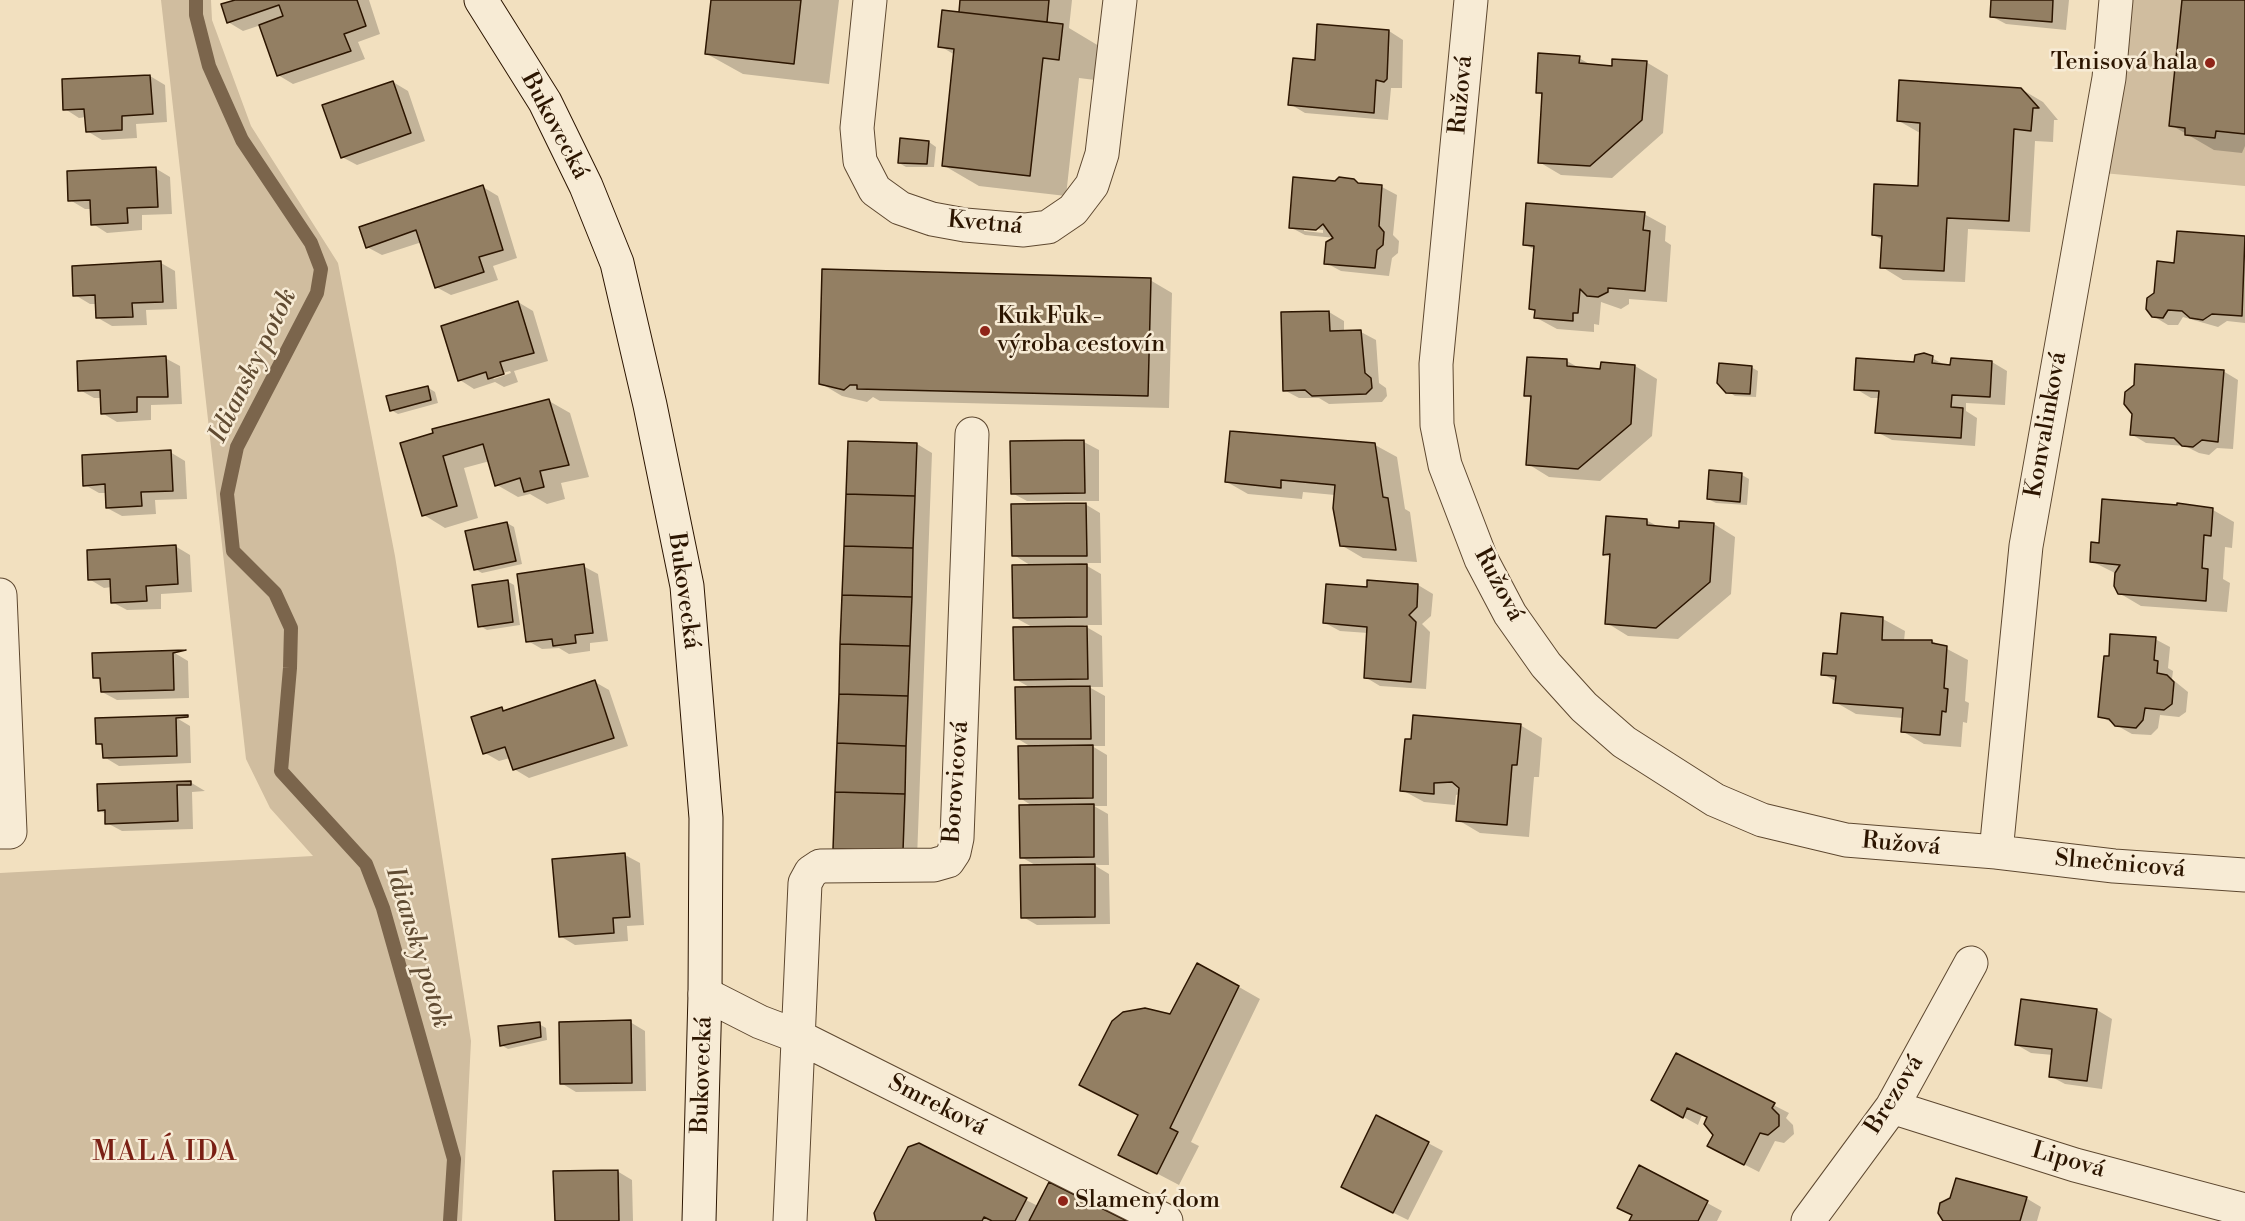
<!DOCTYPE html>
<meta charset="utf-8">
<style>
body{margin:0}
canvas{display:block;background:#f2e0bf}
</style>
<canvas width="2245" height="1221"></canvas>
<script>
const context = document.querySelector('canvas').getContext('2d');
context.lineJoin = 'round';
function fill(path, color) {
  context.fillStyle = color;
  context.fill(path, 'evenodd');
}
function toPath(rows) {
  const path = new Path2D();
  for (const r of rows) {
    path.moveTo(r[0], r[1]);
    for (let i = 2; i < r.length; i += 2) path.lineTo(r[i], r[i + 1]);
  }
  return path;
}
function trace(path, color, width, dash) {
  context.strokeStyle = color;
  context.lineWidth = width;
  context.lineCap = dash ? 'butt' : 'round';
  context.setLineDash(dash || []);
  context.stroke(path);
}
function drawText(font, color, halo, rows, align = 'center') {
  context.font = font + ' "Libre Bodoni",serif';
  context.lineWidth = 5;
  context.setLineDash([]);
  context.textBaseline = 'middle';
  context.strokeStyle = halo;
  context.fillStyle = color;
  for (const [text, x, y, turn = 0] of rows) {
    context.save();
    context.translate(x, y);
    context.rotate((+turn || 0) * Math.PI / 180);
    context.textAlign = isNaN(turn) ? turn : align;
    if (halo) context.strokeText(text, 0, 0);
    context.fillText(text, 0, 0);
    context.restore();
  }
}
fill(toPath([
 [161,0,211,0,212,20,251,126,338,263,395,556,471,1041,462,1221,0,1221,0,873,313,856,270,808,246,759],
 [2116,0,2245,0,2245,186,2092,172]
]), '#d0bd9f');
fill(toPath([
 [240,0,369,0,380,34,358,42,365,59,293,84,278,75,261,25,243,31,228,22],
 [713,0,839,0,829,84,743,74,707,54],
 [961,0,1072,0,1069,28,1099,46,1095,80,1079,78,1066,196,979,186,943,165,955,55,940,46,960,14],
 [1993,0,2069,0,2066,30,2006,24,1991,16],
 [2184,0,2245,0,2245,146,2242,153,2214,150,2171,125],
 [1389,31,1403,40,1402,88,1391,88,1388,120,1305,113,1290,104,1316,61],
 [1579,58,1593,66,1613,68,1646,62,1668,75,1663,133,1612,178,1561,175,1539,162,1544,96,1537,92],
 [150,76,165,85,167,122,136,124,137,138,102,140,87,131,86,117,79,118,65,109],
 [393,82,408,91,425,141,357,165,342,157],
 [2021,89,2043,102,2058,120,2054,120,2053,142,2035,141,2030,232,1968,229,1965,282,1903,280,1882,267,1883,240,1873,235,1920,187,1920,133,1899,121],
 [929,142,936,147,934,167,906,167,899,163],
 [155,168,170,177,172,214,142,215,142,230,107,233,93,224,92,209,85,209,70,200],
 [1354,180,1362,185,1382,187,1397,195,1393,235,1399,241,1398,253,1392,258,1389,276,1341,271,1326,263,1335,238,1305,235,1290,227,1336,182],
 [1304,228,1323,230,1323,233,1304,231],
 [483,187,498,196,517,258,493,266,498,280,451,295,436,287,422,242,382,255,367,247],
 [1644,214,1666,226,1665,241,1671,245,1667,302,1629,299,1629,304,1621,309,1601,302,1599,325,1594,324,1594,332,1557,329,1535,317,1536,312,1531,309,1535,250,1524,244],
 [2178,233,2245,238,2245,323,2227,321,2218,327,2183,317,2178,325,2168,325,2153,316,2156,294,2176,265],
 [161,263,175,271,177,309,146,310,147,325,112,326,98,318,97,304,90,304,75,295],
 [1150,280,1172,293,1169,408,880,401,873,397,867,402,842,396,820,383],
 [518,302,533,311,548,361,514,371,518,382,504,387,495,382,474,389,460,380],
 [510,371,511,373,494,379,492,376],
 [1329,312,1344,321,1344,332,1361,332,1376,340,1379,383,1386,388,1387,396,1382,402,1329,404,1319,398,1299,398,1284,390,1283,313],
 [1924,354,1947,366,1992,362,2007,371,2005,405,1966,403,1966,411,1977,418,1975,446,1892,440,1877,432,1880,398,1871,398,1856,389,1916,363],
 [165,358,180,366,182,404,151,405,151,420,117,422,102,413,102,398,94,398,80,390],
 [1567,361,1581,369,1602,371,1635,366,1657,379,1652,436,1600,481,1549,477,1528,464,1532,399,1526,395],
 [1751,367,1758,371,1756,397,1735,396,1727,391],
 [2223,371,2238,380,2233,449,2217,448,2209,455,2199,453,2185,446,2146,443,2131,434],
 [427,387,435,392,438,403,398,414,391,410],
 [549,401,570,413,589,477,561,483,565,499,547,504,530,494,518,497,497,485,490,461,464,468,478,518,445,528,424,515,402,444],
 [849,442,917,444,932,453,917,859,850,856,835,848],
 [1084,442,1099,450,1099,501,1027,501,1012,493],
 [1375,445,1397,457,1405,509,1410,512,1417,562,1363,558,1341,545,1335,495,1303,492,1302,499,1248,494,1227,482],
 [170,452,185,461,187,499,155,500,156,514,122,516,107,508,106,493,99,493,85,485],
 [1742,475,1749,479,1747,505,1716,503,1708,499],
 [1085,504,1100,513,1101,563,1082,563,1101,574,1102,625,1083,625,1102,636,1103,687,1089,687,1105,696,1105,746,1092,746,1107,755,1107,806,1094,806,1108,814,1109,865,1094,865,1109,874,1110,924,1037,925,1023,917,1037,866,1021,857,1034,807,1020,798,1033,748,1018,739,1031,688,1015,679,1034,628,1014,617,1033,567,1014,555],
 [2213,510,2234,522,2232,548,2225,547,2223,579,2230,583,2227,612,2141,606,2119,593,2117,574,2091,561,2100,545],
 [1646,520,1659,527,1681,529,1714,524,1735,537,1731,594,1678,639,1628,636,1607,623,1611,558,1604,554],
 [507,523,514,527,522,564,482,573,475,569],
 [175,546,190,555,192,592,161,594,161,609,127,610,112,602,112,587,104,588,89,579],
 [583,566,598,574,608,641,590,643,590,651,569,654,559,648,542,649,528,641],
 [507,581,514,585,520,625,487,630,480,626],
 [1418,585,1433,594,1431,616,1422,624,1430,632,1426,689,1380,686,1365,677,1368,633,1340,631,1325,623,1368,589],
 [1883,619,1905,631,1904,641,1932,641,1968,660,1965,701,1969,703,1967,723,1963,722,1961,747,1924,744,1902,731,1903,718,1856,714,1835,702,1837,682,1823,674,1839,656],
 [2155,639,2170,647,2168,668,2173,671,2172,679,2188,692,2186,712,2179,717,2160,715,2158,728,2151,735,2132,734,2100,716],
 [173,652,188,661,189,698,117,700,102,692,102,681,95,677],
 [595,682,609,690,628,746,529,778,514,769,510,758,499,761,485,753,501,709,506,711],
 [175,717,190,726,191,763,119,766,104,757,104,747,97,743],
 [1520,725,1542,738,1539,777,1534,777,1529,837,1480,833,1458,820,1460,794,1456,795,1455,805,1424,802,1402,790],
 [190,782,205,791,192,792,193,829,122,831,107,823,106,814,99,810,98,785],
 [625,855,640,863,644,925,627,926,628,941,575,945,560,936],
 [1239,987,1260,999,1191,1142,1199,1146,1179,1185,1120,1154,1140,1116,1171,1016],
 [2022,1000,2097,1010,2112,1019,2102,1089,2065,1084,2050,1076,2053,1055,2031,1053,2017,1045],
 [630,1022,645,1031,646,1091,576,1092,561,1083],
 [539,1024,546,1028,547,1040,508,1049,501,1045],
 [1676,1055,1789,1113,1786,1118,1793,1125,1794,1134,1784,1143,1775,1141,1759,1172,1724,1154,1708,1118,1702,1115,1698,1125,1653,1100],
 [1428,1143,1443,1151,1408,1220,1357,1195],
 [1640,1167,1722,1211,1717,1221,1631,1221],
 [617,1171,632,1180,633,1221,557,1221],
 [2026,1198,2041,1207,2037,1221,1945,1221],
 [1026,1200,1038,1206,1124,1221,878,1221]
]), '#0003');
trace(toPath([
 [196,0,196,15,209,66,242,140,311,243,321,269,317,293,237,447,227,494,233,551,275,593,291,628,290,668,281,771,366,864,383,908,454,1159,450,1221]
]), '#7b654c', 14);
const building = toPath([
 [235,0,357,0,366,26,344,34,351,51,277,76,259,25,283,16,279,5,227,23,221,4,235,0],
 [711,0,801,0,794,64,705,54,711,0],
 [960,0,1049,0,1047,22,959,12,960,0],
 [1991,0,2053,0,2052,22,1990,17,1991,0],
 [2182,0,2245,0,2245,134,2216,131,2215,138,2185,135,2185,128,2169,126,2182,0],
 [942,10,1063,24,1059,60,1043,58,1030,176,942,166,954,49,938,47,942,10],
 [1317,24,1389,30,1387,79,1384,82,1376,80,1374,113,1288,105,1293,58,1315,60,1317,24],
 [1538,53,1580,56,1579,63,1612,66,1612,59,1647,61,1642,120,1590,166,1538,163,1542,93,1536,93,1538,53],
 [150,75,153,114,122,116,122,130,86,132,84,109,63,110,62,79,150,75],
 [1899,80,2021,88,2039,108,2033,108,2031,131,2014,129,2009,221,1947,218,1944,271,1880,268,1882,236,1872,235,1874,184,1918,186,1920,123,1897,121,1899,80],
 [393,81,411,133,341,158,322,105,393,81],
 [900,138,929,141,927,164,898,163,900,138],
 [156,167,158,207,127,208,128,223,91,225,90,200,68,201,67,171,156,167],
 [1293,177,1335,181,1339,177,1354,179,1358,183,1382,185,1379,226,1384,232,1383,245,1377,250,1375,268,1324,264,1326,242,1333,238,1323,224,1316,230,1289,228,1293,177],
 [483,185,503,250,479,257,484,272,435,288,416,230,366,248,359,227,483,185],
 [1526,203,1645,212,1643,230,1650,231,1645,291,1608,288,1608,292,1598,297,1587,296,1580,289,1578,313,1573,313,1573,321,1534,318,1535,310,1529,309,1534,246,1523,245,1526,203],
 [2177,231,2245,236,2242,316,2212,314,2203,320,2190,318,2182,311,2168,310,2163,318,2152,317,2146,309,2147,298,2154,293,2157,261,2174,263,2177,231],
 [161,261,163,302,132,303,133,317,96,318,95,295,73,296,72,266,161,261],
 [822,269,1151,278,1148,396,857,389,857,385,850,385,844,390,819,384,822,269],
 [518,301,534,353,500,362,504,374,488,379,486,372,458,381,441,326,518,301],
 [1329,311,1330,331,1361,330,1365,373,1371,378,1372,388,1366,394,1312,396,1305,390,1283,391,1281,312,1329,311],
 [1924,353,1933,356,1932,363,1950,365,1951,358,1992,361,1990,397,1952,395,1951,407,1963,408,1961,438,1875,433,1879,391,1854,390,1856,358,1914,362,1915,355,1924,353],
 [166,356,168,397,137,397,137,412,101,414,100,390,78,391,77,361,166,356],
 [1527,357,1567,359,1567,366,1600,369,1601,362,1635,365,1631,424,1578,469,1526,465,1531,396,1524,396,1527,357],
 [1719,363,1752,366,1750,394,1726,393,1717,383,1719,363],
 [2135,364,2224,370,2218,442,2202,440,2193,447,2182,446,2174,438,2130,435,2132,414,2124,404,2125,392,2134,385,2135,364],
 [428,386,431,400,390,411,386,396,428,386],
 [549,399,569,465,540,471,544,487,524,492,520,478,495,486,483,444,443,456,457,506,422,516,400,443,433,433,432,429,549,399],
 [1230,431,1375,443,1383,497,1388,498,1396,550,1340,546,1333,508,1335,485,1281,480,1281,488,1225,482,1230,431],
 [1084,440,1085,493,1011,494,1010,441,1084,440],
 [848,441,917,443,915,496,846,494,848,441],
 [171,450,173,491,141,492,142,506,106,508,105,484,83,486,82,455,171,450],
 [1709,470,1742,473,1740,502,1707,499,1709,470],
 [846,494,915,496,913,548,844,546,846,494],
 [2102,499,2177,505,2177,503,2213,508,2211,536,2204,535,2202,568,2208,569,2206,601,2118,594,2114,586,2115,573,2120,565,2090,562,2091,542,2099,543,2102,499],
 [1086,503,1087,556,1012,556,1011,504,1086,503],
 [1606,516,1647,519,1647,525,1679,528,1679,521,1714,523,1710,582,1656,628,1605,624,1610,554,1603,555,1606,516],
 [507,522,516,561,474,570,465,531,507,522],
 [176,545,178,584,146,586,147,601,111,603,110,579,88,580,87,550,176,545],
 [844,546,913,548,912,597,842,595,844,546],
 [584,564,593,633,575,635,576,643,553,646,552,639,526,642,517,574,584,564],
 [1087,564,1087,617,1013,618,1012,565,1087,564],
 [508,580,513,622,478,627,472,585,508,580],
 [1367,580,1418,584,1417,607,1409,615,1416,622,1411,682,1364,678,1367,627,1323,623,1326,584,1367,587,1367,580],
 [842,595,912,597,910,646,840,644,842,595],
 [1841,613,1883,617,1882,640,1932,640,1932,643,1947,646,1944,688,1948,689,1946,712,1942,711,1940,735,1901,732,1903,708,1833,703,1836,676,1821,675,1823,653,1837,654,1841,613],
 [1087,626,1088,679,1014,680,1013,627,1087,626],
 [2110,634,2156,637,2154,660,2158,661,2157,673,2167,675,2174,682,2172,704,2164,710,2145,708,2143,720,2136,728,2115,726,2109,719,2098,717,2104,656,2109,656,2110,634],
 [840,644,910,646,908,696,839,694,840,644],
 [186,650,173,653,174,690,101,692,100,678,93,678,92,653,186,650],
 [595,680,614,738,513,770,505,747,483,754,471,717,502,707,503,711,595,680],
 [1090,686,1091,739,1016,739,1015,687,1090,686],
 [839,694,908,696,906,746,837,743,839,694],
 [188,715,188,717,176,718,177,756,103,758,102,744,96,744,95,718,188,715],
 [1413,715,1521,724,1517,765,1512,765,1507,825,1456,821,1459,788,1452,782,1434,783,1434,794,1400,791,1405,739,1411,739,1413,715],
 [837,743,906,746,905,794,835,792,837,743],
 [1093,745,1093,798,1019,799,1018,746,1093,745],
 [191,781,191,785,177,785,178,821,105,824,105,810,98,811,97,784,191,781],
 [835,792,905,794,903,851,833,849,835,792],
 [1094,804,1094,857,1020,858,1019,805,1094,804],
 [625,853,630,917,613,918,614,933,559,937,552,859,625,853],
 [1095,864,1095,917,1021,918,1020,865,1095,864],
 [1197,963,1239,986,1170,1128,1178,1132,1157,1174,1118,1155,1138,1115,1079,1085,1112,1021,1123,1012,1145,1008,1170,1014,1197,963],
 [2021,999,2097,1009,2087,1081,2049,1077,2052,1049,2015,1045,2021,999],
 [631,1020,632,1083,560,1084,559,1022,631,1020],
 [540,1022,541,1037,500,1046,498,1026,540,1022],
 [1676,1053,1775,1103,1772,1108,1779,1115,1779,1126,1768,1135,1760,1133,1744,1165,1707,1146,1713,1135,1704,1124,1707,1117,1687,1108,1683,1118,1651,1100,1676,1053],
 [1376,1115,1429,1142,1393,1213,1341,1187,1376,1115],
 [919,1143,1027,1198,1015,1221,992,1221,984,1217,982,1221,876,1221,874,1213,908,1147,919,1143],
 [1639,1165,1708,1201,1698,1221,1629,1221,1632,1215,1617,1208,1639,1165],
 [618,1170,619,1221,555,1221,553,1171,618,1170],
 [1956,1178,2027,1197,2020,1221,1943,1221,1938,1213,1940,1203,1950,1198,1956,1178],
 [1049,1182,1127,1221,1029,1221,1049,1182]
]);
fill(building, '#937f63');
trace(building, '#2c1500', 1.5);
const street = toPath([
 [870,0,857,128,860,161,875,190,900,208,932,219,965,225,1024,230,1048,227,1073,210,1092,185,1102,154,1120,0],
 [1471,0,1436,364,1437,425,1445,465,1481,559,1510,614,1546,665,1584,707,1624,742,1715,800,1762,820,1846,840,1996,852,2114,866,2245,875],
 [0,595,10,832,0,832],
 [1996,852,2026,546,2109,78,2116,0],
 [705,994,760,1022,797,1036,1166,1221],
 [1892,1107,2075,1165,2245,1210],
 [790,1221,805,883,811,872,820,866,934,865,948,861,954,852,957,838,972,434],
 [1808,1221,1892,1107,1971,963]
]);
const secondary = toPath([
 [481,0,545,102,586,186,617,263,650,405,687,586,706,818,705,994,699,1221]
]);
trace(street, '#5e4830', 35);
trace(secondary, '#2c1500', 35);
trace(street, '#f7ebd5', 33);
trace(secondary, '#f7ebd5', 33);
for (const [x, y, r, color] of [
 [2210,63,6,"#8f2418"],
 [985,331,6,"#8f2418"],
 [1063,1201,6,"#8f2418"]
]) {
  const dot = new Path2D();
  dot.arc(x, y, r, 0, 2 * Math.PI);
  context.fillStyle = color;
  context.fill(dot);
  trace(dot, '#f7ebd5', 2);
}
drawText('24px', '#2c1500', '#f7ebd5', [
 ["Tenisová hala",2198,63,"right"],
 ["Kuk Fuk -",997,317],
 ["výroba cestovín",997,345],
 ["Slamený dom",1075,1201]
], 'left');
drawText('24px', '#2c1500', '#f7ebd5', [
 ["Ružová",1462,95,-85],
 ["Bukovecká",554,126,62],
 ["Kvetná",985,224,5],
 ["Konvalinková",2047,425,-80],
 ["Ružová",1498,585,62],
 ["Bukovecká",683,591,82],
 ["Borovicová",957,782,-86],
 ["Ružová",1901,845,5],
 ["Slnečnicová",2120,865,5],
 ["Bukovecká",703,1075,-88],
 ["Brezová",1895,1095,-58],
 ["Smreková",937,1106,27],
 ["Lipová",2068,1161,16]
]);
drawText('italic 26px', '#604b32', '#f7ebd5', [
 ["Idiansky potok",254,366,-64],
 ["Idiansky potok",417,948,73]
]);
context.letterSpacing = '1.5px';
drawText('27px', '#7a1f14', '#f7ebd5', [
 ["MALÁ IDA",165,1154]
]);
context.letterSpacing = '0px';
</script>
